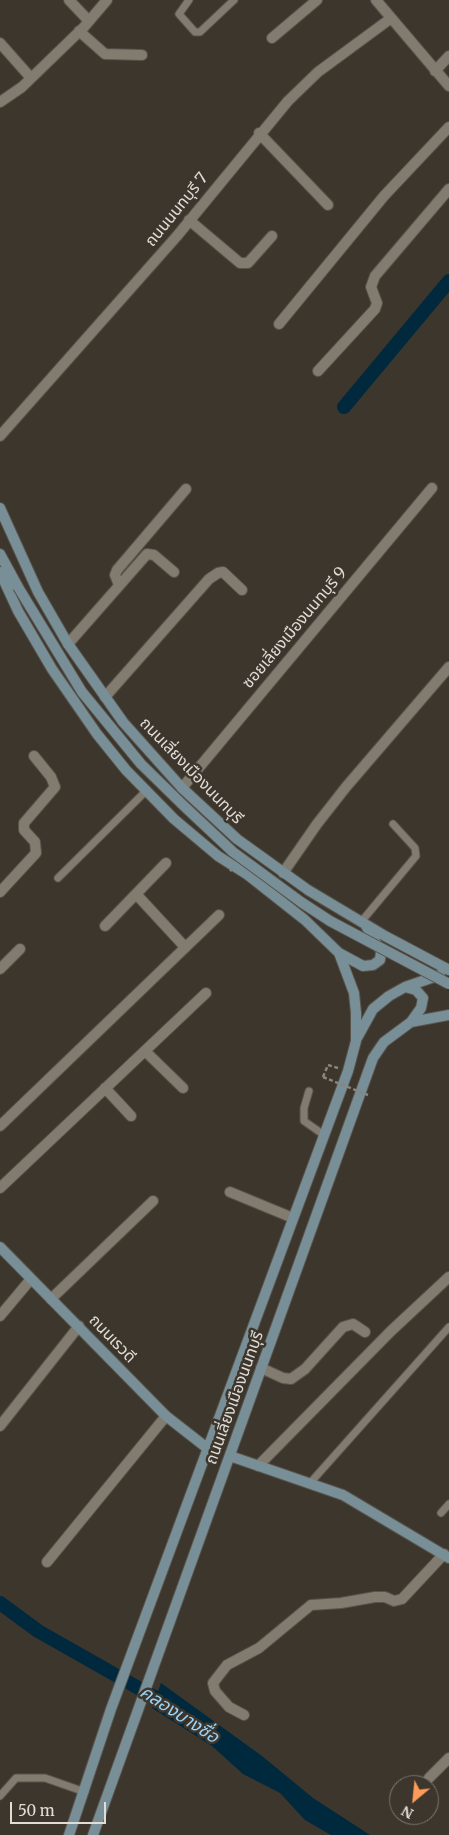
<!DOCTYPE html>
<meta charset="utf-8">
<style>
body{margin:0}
#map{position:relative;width:449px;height:1835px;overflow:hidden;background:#3c362d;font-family:Merriweather,serif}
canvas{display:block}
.north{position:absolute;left:389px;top:1775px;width:50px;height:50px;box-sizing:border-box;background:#3c362d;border:1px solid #7e7871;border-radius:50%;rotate:208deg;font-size:14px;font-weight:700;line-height:20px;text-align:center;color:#e0dcd6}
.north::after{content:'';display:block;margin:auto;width:18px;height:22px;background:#ff9b5a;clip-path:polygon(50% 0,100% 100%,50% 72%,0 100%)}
.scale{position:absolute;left:10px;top:1802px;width:96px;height:22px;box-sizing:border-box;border:2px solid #e0dcd6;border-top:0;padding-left:6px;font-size:15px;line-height:18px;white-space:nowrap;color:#e0dcd6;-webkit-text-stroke:4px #3c362d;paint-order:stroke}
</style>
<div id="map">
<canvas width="449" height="1835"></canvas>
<div class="north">N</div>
<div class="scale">50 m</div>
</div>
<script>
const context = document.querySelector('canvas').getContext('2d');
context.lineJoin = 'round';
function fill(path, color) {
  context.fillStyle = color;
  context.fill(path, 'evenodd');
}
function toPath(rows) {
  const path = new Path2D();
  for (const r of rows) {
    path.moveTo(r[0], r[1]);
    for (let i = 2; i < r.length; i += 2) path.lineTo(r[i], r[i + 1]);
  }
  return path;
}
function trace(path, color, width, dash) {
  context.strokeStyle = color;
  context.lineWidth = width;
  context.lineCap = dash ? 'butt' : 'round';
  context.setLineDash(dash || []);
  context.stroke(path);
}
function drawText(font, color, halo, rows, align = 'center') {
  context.font = font + ' Merriweather,"Noto Sans Thai",serif';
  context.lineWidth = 5;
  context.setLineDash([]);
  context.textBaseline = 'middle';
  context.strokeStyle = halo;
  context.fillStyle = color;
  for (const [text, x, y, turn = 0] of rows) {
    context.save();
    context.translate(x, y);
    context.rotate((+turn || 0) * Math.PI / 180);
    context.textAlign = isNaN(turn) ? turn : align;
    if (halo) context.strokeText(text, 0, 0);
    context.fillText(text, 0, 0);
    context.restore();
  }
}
fill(toPath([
 [161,1683,262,1756,313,1798,370,1835,331,1835,305,1820,280,1793,243,1774,212,1746,152,1708]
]), '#00293e');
trace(toPath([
 [344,407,449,281],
 [0,1603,38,1631,172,1707]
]), '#00293e', 14);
const lane = toPath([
 [189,0,179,14,195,32,200,32,234,0],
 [58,878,146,791],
 [361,922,416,856,415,848,393,824],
 [309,1091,304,1108,304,1121,324,1135],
 [311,1482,449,1327],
 [441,1513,449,1504],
 [0,1796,16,1778,45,1778,85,1792]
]);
const street = toPath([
 [69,0,89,21],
 [376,0,449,86],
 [79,31,105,54,142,55],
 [272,38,317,0],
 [0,43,31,78],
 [435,71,449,56],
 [0,102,22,87,84,27,107,0],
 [259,133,328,205],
 [189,220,240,263,248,263,272,236],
 [279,324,384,196,449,127],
 [318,371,375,309,377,303,371,287,375,276,449,189],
 [0,436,177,236,288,101,318,72,390,19],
 [119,585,115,575,117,570,186,489],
 [68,644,147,554,154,555,174,572],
 [105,697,209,579,218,573,223,572,242,590],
 [182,788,432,488],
 [283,873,317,824,346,787,449,667],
 [0,892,36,853,35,842,24,830,24,823,55,787,51,777,34,756],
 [136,894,185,947],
 [105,926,166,863],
 [0,969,20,949],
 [145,1051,183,1088],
 [105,1088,131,1116],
 [0,1126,219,915],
 [0,1188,206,993],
 [230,1192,293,1218],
 [51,1299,153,1201],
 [0,1316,31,1279],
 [261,1368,283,1378,291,1379,305,1369,343,1327,353,1324,365,1332],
 [0,1426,79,1326],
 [258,1466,391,1331,449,1277],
 [47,1562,166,1416],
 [244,1715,229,1707,215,1691,213,1683,227,1665,259,1648,311,1605,341,1603,375,1597,385,1597,394,1601,402,1599,444,1554],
 [429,1778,449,1758]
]);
const secondary = toPath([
 [0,508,38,592,68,644,123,722,182,788,237,839,308,890,385,936,449,970],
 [0,554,18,587],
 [0,572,18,611,52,669,97,734,126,770,174,819,218,856,248,875,305,920,339,953,354,993,356,1013,356,1041,348,1071,111,1709,69,1835],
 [339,953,363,966,373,965,380,960,381,951,366,926],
 [405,987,416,990,423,998,421,1008,411,1022],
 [357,1038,373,1009,389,996,405,987,440,975],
 [0,1247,166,1416,207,1448],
 [230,1456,343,1495,449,1558],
 [93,1835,373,1058,384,1042,411,1022,449,1015]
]);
trace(lane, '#58534b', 9);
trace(street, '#58534b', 12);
trace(secondary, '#58534b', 12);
trace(toPath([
 [323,1077,328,1065,338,1068]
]), '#8a857e', 2.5, [4, 2.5]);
trace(lane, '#827b70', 7);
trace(street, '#827b70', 10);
trace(secondary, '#788f97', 10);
const secondaryBridge = toPath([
 [18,587,82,692,141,764,184,806,233,852,301,902,330,921,449,984]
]);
trace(secondaryBridge, '#58534b', 12, []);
trace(toPath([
 [230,871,234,867],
 [323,1077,368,1095]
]), '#8a857e', 2.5, [4, 2.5]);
trace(secondaryBridge, '#788f97', 10);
drawText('16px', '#e0dcd6', '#3c362d', [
 ["ถนนนนทบุรี 7",177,210,-51],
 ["ซอยเลี่ยงเมืองนนทบุรี 9",295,628,-50],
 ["ถนนเลี่ยงเมืองนนทบุรี",191,771,46],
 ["ถนนเรวดี",112,1339,46],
 ["ถนนเลี่ยงเมืองนนทบุรี",235,1398,-70]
]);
drawText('italic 18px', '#9ad2f6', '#3c362d', [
 ["คลองบางซื่อ",179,1715,33]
]);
</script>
